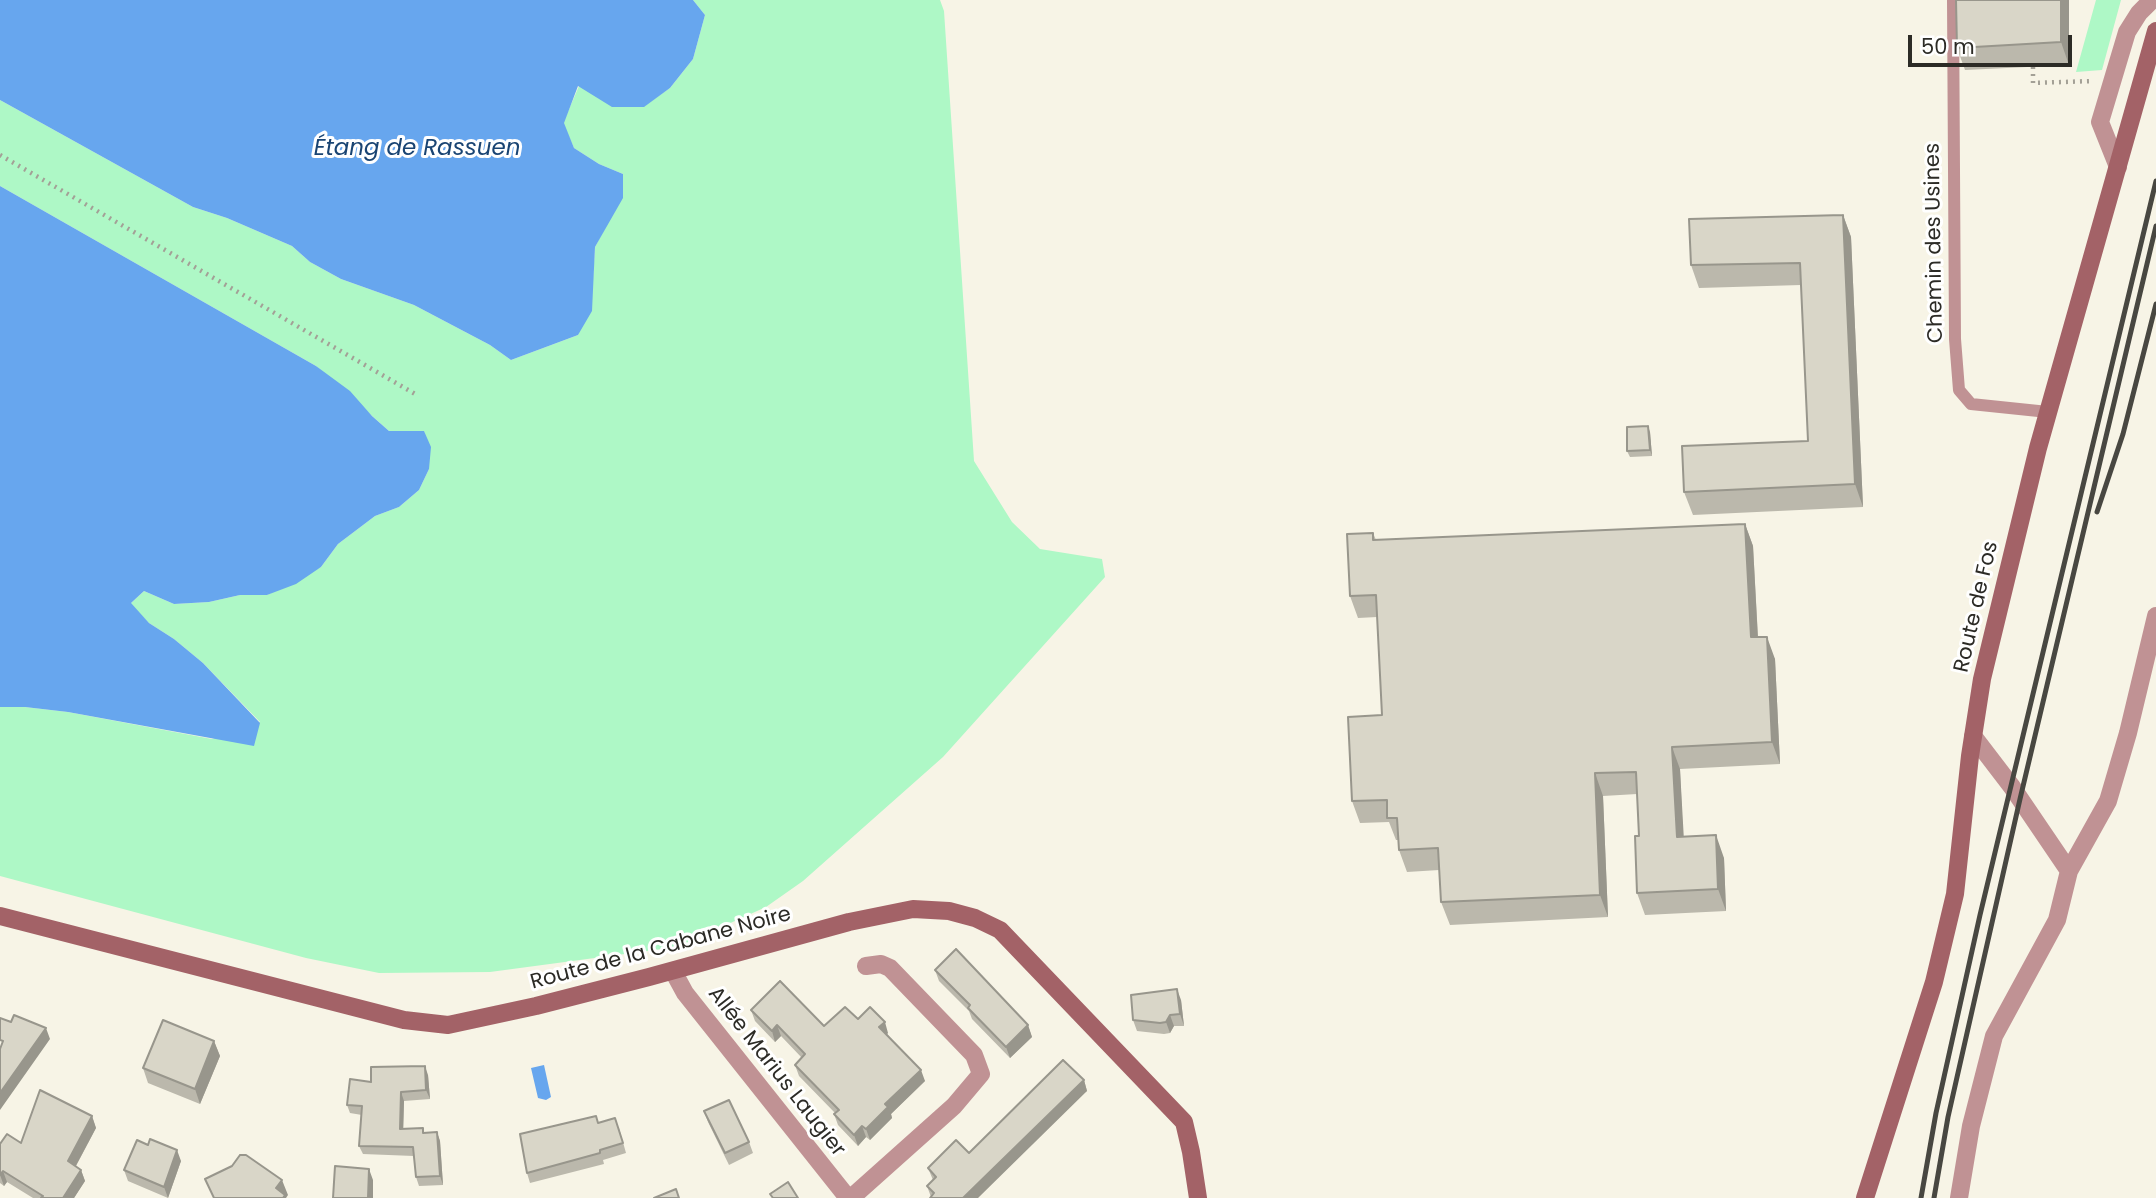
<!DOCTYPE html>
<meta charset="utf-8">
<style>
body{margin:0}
#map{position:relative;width:2156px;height:1198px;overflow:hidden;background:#f7f4e6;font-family:Poppins,sans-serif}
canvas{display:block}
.scale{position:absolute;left:1908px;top:35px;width:164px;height:32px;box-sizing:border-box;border:4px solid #2c2b26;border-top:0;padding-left:9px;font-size:21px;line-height:24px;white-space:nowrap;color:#2c2b26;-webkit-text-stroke:5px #fff;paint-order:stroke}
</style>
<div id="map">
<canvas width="2156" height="1198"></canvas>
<div class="scale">50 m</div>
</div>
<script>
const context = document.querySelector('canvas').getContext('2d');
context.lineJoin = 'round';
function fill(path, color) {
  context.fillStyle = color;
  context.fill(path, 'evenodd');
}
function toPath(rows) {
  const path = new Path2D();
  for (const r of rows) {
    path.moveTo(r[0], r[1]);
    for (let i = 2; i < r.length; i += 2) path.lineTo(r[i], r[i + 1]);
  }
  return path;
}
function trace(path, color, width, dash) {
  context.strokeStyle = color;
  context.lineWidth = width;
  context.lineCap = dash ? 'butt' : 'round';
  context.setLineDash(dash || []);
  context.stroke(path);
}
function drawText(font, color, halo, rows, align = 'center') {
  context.font = font + ' Poppins,sans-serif';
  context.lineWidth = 6;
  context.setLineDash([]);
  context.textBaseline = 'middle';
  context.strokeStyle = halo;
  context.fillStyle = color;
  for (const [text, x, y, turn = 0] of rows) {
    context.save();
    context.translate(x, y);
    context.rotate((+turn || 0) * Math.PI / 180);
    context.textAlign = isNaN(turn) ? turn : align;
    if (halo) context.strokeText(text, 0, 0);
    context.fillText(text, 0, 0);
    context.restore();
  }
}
fill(toPath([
 [693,0,940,0,944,11,974,461,1012,522,1040,549,1102,559,1105,577,943,757,803,881,766,907,677,947,490,972,379,973,306,958,0,876,0,707,25,707,68,712,212,739,260,722,203,663,174,639,149,623,130,604,144,591,174,604,209,602,240,595,267,595,321,567,338,544,375,516,399,507,419,490,429,469,424,431,389,431,316,366,0,186,0,100,193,207,227,218,292,246,310,262,341,279,414,305,490,345,511,360,578,335,593,278,595,247,607,224,623,174,599,164,574,148,563,123,579,86,644,106,670,88,693,59,705,15],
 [2096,0,2121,0,2102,70,2076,72]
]), '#aef8c6');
fill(toPath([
 [0,0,693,0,705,15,693,59,670,88,644,107,612,107,578,86,564,123,574,148,599,164,623,174,623,198,595,247,592,311,578,335,511,360,490,345,414,305,341,279,310,262,292,246,227,218,193,207,0,100],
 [0,186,316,366,350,391,372,416,389,431,424,431,431,447,429,469,419,490,399,507,375,516,338,544,321,567,296,584,267,595,240,595,209,602,174,604,144,591,131,603,149,623,174,639,203,663,260,723,254,746,68,712,25,707,0,707],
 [544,1065,551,1097,546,1100,538,1098,531,1068]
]), '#67a6ee');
trace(toPath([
 [2033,67,2033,83,2093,81],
 [0,155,417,395]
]), '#a3a096', 4.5, [2, 5]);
trace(toPath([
 [1953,0,1955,339,1959,390,1971,404,2048,412]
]), '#c09294', 12);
trace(toPath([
 [2118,167,2100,122,2127,32,2139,13,2152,0],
 [1973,736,2012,787,2069,871],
 [673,971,685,993,848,1198],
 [851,1198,954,1106,981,1074,974,1055,890,968,881,964,866,966],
 [1959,1198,1971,1126,1994,1036,2057,920,2069,871,2108,801,2128,733,2156,616]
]), '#c09294', 18);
trace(toPath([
 [0,916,404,1020,448,1025,536,1006,649,977,849,922,913,909,949,911,975,918,1000,930,1184,1122,1191,1152,1198,1198],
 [1865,1198,1934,982,1955,894,1970,756,1982,679,2038,448,2156,31]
]), '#a36267', 18);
trace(toPath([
 [2097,512,2123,434,2156,304],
 [1921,1198,1936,1113,1980,915,2156,181],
 [1934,1198,1948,1117,2020,799,2156,226]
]), '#484741', 5);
fill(toPath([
 [1956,0,2069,0,2069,65,1965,70,1957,48],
 [1843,215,1851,237,1863,507,1693,515,1684,492,1808,441,1801,285,1699,288,1691,265],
 [1650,432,1652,456,1630,457,1627,451],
 [1745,524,1753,546,1758,637,1775,659,1780,764,1680,769,1683,837,1724,858,1726,911,1645,915,1637,893,1639,836,1637,794,1603,796,1608,917,1450,925,1441,902,1439,870,1407,872,1399,850,1398,840,1396,840,1389,822,1360,823,1352,801,1382,715,1377,617,1358,618,1350,596,1373,533,1376,540],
 [935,970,1028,1025,1032,1037,1010,1058,972,1019,969,1011,939,981],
 [1181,1000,1184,1026,1174,1026,1170,1033,1164,1034,1137,1031,1133,1020],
 [751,1010,824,1026,858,1019,888,1033,887,1034,925,1081,891,1114,892,1118,870,1140,866,1137,858,1146,838,1125,834,1114,835,1113,799,1076,795,1065,802,1058,781,1036,775,1042,755,1021],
 [214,1041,220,1056,200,1104,148,1083,143,1068],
 [428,1075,430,1099,404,1101,403,1129,425,1133,437,1132,440,1141,443,1185,419,1186,416,1177,414,1156,363,1154,359,1146,362,1115,350,1113,347,1105,371,1082],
 [1084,1080,1087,1091,931,1197,927,1186,933,1180,928,1168,969,1153],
 [704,1111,749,1142,753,1153,729,1165,708,1122],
 [92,1116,96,1128,76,1166,81,1170,85,1181,74,1198,33,1198,7,1182,4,1186,0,1183,0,1144,21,1143],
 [596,1116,598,1123,619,1128,626,1153,603,1160,604,1164,530,1183,527,1173],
 [148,1145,181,1161,168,1198,128,1181,124,1170]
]), '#bbb8ac');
fill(toPath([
 [2061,0,2069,0,2069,65,2061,42],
 [1843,215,1851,237,1863,507,1855,484],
 [1648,426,1650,432,1652,456,1650,450],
 [1745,524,1753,546,1759,659,1751,637],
 [1767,637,1775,659,1780,764,1772,742],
 [1672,747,1680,769,1685,859,1677,837],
 [1595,773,1603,796,1608,917,1600,895],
 [1716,835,1724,858,1726,911,1718,889],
 [1177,989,1181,1000,1184,1026,1180,1014],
 [1170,1015,1174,1026,1170,1033,1166,1022],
 [885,1022,888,1033,883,1038,879,1027],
 [777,1025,781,1036,775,1042,772,1031],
 [1028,1025,1032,1037,1010,1058,1006,1047],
 [46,1028,50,1039,0,1110,0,1093],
 [214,1041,220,1056,200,1104,195,1089],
 [425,1066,428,1075,430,1099,426,1090],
 [921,1070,925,1081,891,1114,892,1118,870,1140,866,1129,885,1104],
 [1084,1080,1087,1091,978,1198,963,1198],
 [401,1092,404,1101,403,1138,400,1129],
 [92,1116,96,1128,72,1173,68,1161],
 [862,1126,866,1137,858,1146,854,1135],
 [437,1132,440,1141,443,1185,440,1176],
 [177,1150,181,1161,168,1198,164,1187],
 [369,1169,373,1180,373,1198,368,1198],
 [81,1170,85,1181,74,1198,63,1198],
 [3,1171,7,1182,4,1186,0,1175],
 [282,1180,288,1195,286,1198,280,1198,276,1188]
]), '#98968c');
const building = toPath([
 [1956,0,2061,0,2061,42,1957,48,1956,0],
 [1843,215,1855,484,1684,492,1682,446,1808,441,1800,263,1691,265,1689,219,1843,215],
 [1648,426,1650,450,1627,451,1627,427,1648,426],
 [1745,524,1751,637,1767,637,1772,742,1672,747,1677,837,1716,835,1718,889,1637,893,1635,836,1639,836,1636,772,1595,773,1600,895,1441,902,1438,848,1399,850,1397,818,1387,818,1387,800,1352,801,1348,717,1382,715,1376,595,1350,596,1347,534,1373,533,1373,540,1745,524],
 [956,949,1028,1025,1006,1047,968,1008,970,1005,935,970,956,949],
 [780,981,824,1026,845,1007,858,1019,870,1007,885,1022,879,1027,921,1070,885,1104,888,1107,866,1129,862,1126,854,1135,834,1114,839,1110,795,1065,805,1054,777,1025,772,1031,751,1010,780,981],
 [1177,989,1180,1014,1170,1015,1166,1022,1160,1023,1133,1020,1131,995,1177,989],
 [14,1015,46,1028,0,1093,0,1049,3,1041,0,1040,0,1018,11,1022,14,1015],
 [163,1020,214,1041,195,1089,143,1068,163,1020],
 [1063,1060,1084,1080,963,1198,930,1198,934,1193,927,1186,936,1177,928,1168,956,1140,969,1153,1063,1060],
 [425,1066,426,1090,401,1092,400,1129,423,1128,423,1133,437,1132,440,1176,416,1177,413,1147,359,1146,362,1106,347,1105,350,1079,371,1082,371,1067,425,1066],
 [40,1090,92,1116,68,1161,81,1170,63,1198,41,1198,43,1196,3,1171,0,1175,0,1144,7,1134,21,1143,40,1090],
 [729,1100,749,1142,725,1153,704,1111,729,1100],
 [596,1116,598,1123,615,1118,623,1143,600,1150,600,1153,527,1173,520,1134,596,1116],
 [150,1139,177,1150,164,1187,124,1170,137,1140,148,1145,150,1139],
 [240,1155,246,1155,282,1180,276,1188,285,1195,283,1198,214,1198,205,1179,232,1166,240,1155],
 [335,1166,369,1169,368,1198,333,1198,335,1166],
 [788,1182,798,1198,773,1198,770,1194,788,1182],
 [676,1189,679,1198,654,1198,676,1189]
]);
fill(building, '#d9d6c8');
trace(building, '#98968c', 2);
drawText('21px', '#2c2b26', '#fff', [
 ["Chemin des Usines",1935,243,-91],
 ["Route de Fos",1977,607,-77],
 ["Route de la Cabane Noire",661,949,-15],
 ["Allée Marius Laugier",776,1072,52]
]);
drawText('italic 23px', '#194473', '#fff', [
 ["Étang de Rassuen",417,149]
]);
</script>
